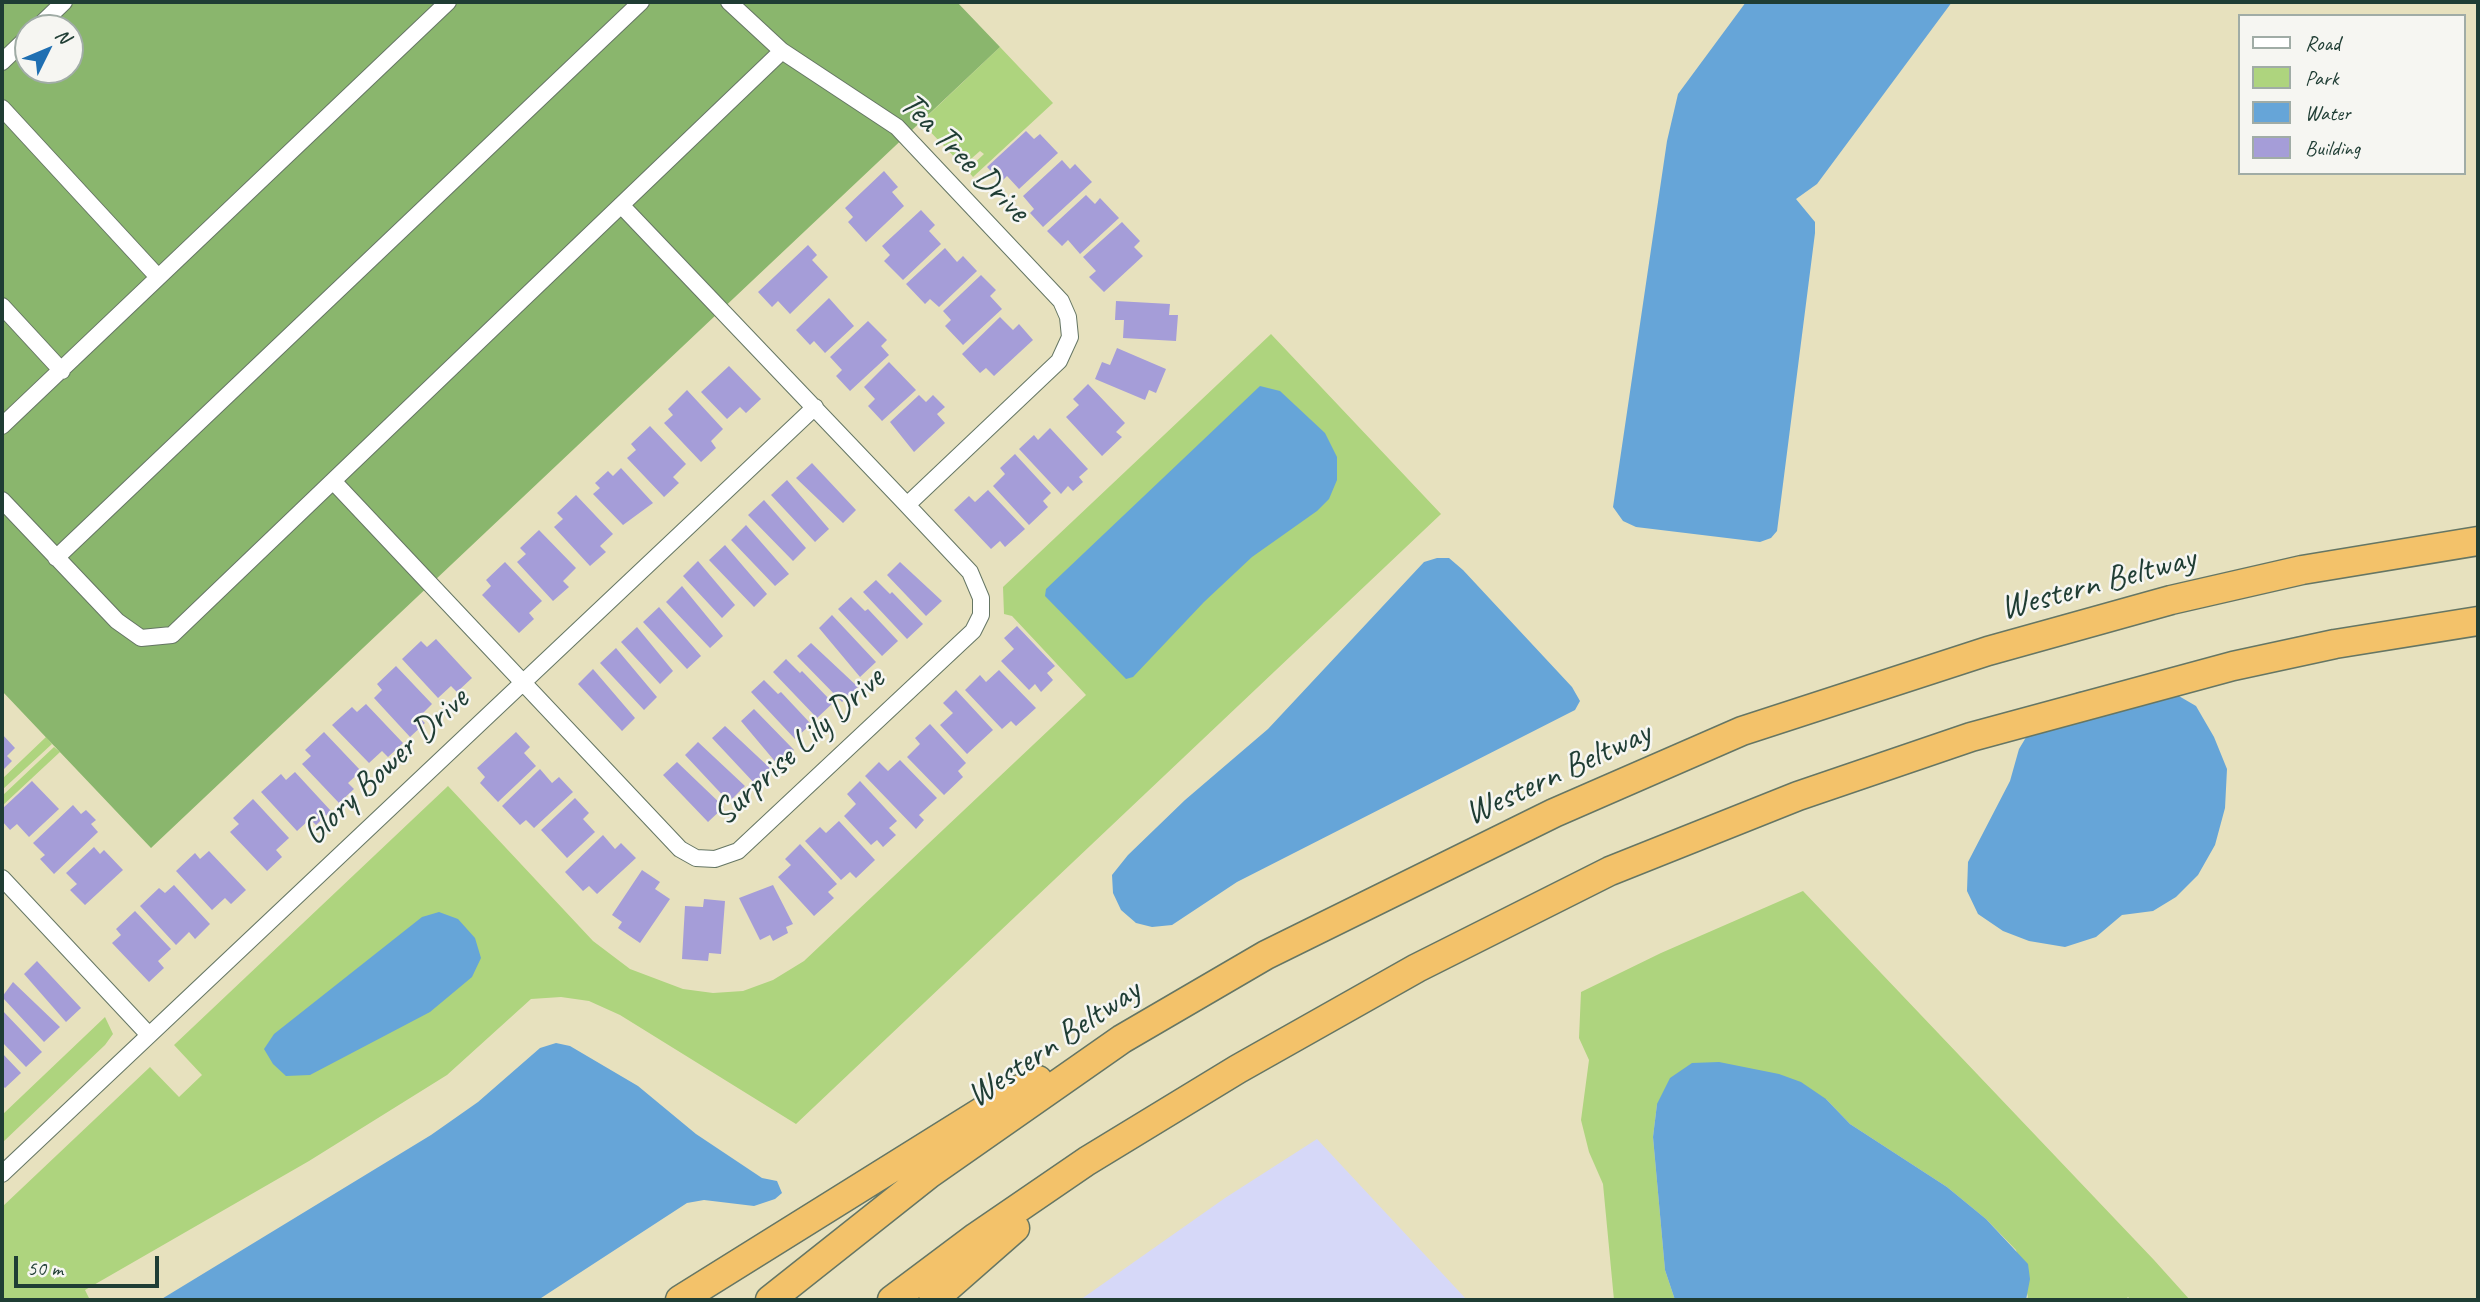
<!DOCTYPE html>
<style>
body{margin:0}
#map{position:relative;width:2480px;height:1302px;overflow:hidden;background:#e7e1be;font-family:Caveat,sans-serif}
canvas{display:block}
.frame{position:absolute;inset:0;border:4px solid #1f3d34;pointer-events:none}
.legend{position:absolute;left:2238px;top:14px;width:228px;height:161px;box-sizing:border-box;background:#f6f6f2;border:2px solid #a0aca6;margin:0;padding:9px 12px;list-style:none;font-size:21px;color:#1f3d34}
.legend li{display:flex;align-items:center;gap:14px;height:35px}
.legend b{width:35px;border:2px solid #a0aca6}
.north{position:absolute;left:14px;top:14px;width:70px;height:70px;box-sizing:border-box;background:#f6f6f2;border:2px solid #a0aca6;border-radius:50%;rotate:47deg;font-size:19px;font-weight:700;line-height:28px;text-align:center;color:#1f3d34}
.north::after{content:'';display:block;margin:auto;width:24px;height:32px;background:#1f6fb2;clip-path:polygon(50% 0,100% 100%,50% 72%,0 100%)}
.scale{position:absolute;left:14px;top:1256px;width:145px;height:32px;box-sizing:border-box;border:4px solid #1f3d34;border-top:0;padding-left:9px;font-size:21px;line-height:24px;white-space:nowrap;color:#1f3d34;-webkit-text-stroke:5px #f6f6f2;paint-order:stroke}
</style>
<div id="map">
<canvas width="2480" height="1302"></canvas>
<div class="frame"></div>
<ul class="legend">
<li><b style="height:9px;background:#fff"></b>Road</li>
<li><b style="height:19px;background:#aed47e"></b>Park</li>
<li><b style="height:19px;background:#66a5d8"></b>Water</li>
<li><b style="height:19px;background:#a59dd8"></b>Building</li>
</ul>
<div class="north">N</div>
<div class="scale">50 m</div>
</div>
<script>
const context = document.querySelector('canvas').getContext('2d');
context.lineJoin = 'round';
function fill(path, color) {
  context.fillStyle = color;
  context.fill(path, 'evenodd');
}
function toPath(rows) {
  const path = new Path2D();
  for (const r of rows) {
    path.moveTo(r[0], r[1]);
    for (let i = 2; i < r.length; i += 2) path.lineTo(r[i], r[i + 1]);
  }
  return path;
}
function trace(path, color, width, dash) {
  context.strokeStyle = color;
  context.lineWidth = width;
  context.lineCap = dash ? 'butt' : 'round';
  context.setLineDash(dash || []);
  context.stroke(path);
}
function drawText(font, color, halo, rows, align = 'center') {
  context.font = font + ' Caveat,sans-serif';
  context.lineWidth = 5;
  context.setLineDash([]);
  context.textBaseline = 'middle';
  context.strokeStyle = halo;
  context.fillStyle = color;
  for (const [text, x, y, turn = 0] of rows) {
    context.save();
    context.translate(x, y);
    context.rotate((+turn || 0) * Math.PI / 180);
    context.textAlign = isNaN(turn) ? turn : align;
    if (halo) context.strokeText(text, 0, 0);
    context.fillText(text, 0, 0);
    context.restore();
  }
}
fill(toPath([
 [1317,1139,1467,1300,1080,1300,1225,1198]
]), '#d6d8f8');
fill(toPath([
 [1000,47,1053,103,973,177,967,170,984,154,980,151,963,166,921,122],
 [1271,334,1441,514,796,1124,620,1015,589,1001,561,997,531,999,447,1075,309,1161,85,1290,90,1300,2,1300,2,1207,150,1067,179,1097,202,1075,174,1045,448,786,593,941,630,969,683,989,713,993,743,991,773,980,804,961,1086,695,1012,616,1004,614,1003,587],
 [46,737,52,744,2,790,2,779],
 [54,747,60,752,2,806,2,796],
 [1803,891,2154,1260,2190,1300,2131,1300,2128,1297,2125,1300,2026,1300,2028,1297,2016,1250,1986,1219,1947,1187,1850,1124,1826,1099,1657,1104,1653,1137,1665,1270,1675,1300,1614,1300,1603,1184,1589,1152,1581,1120,1589,1060,1579,1038,1581,992,1661,953],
 [105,1017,113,1034,105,1045,2,1143,2,1115]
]), '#aed47e');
fill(toPath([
 [2,2,957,2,1000,47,151,848,2,691],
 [28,28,70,28,70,70,28,70]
]), '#8ab66d');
fill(toPath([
 [1746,2,1952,2,1817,184,1796,199,1815,222,1815,233,1777,531,1771,538,1760,542,1636,527,1623,521,1613,507,1667,141,1678,94],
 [1260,386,1280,391,1325,433,1337,457,1337,480,1329,499,1317,511,1252,557,1204,602,1133,677,1126,679,1045,596,1046,589],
 [1437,558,1449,558,1463,570,1572,687,1580,701,1575,710,1237,882,1172,925,1152,927,1136,923,1121,910,1113,893,1112,875,1128,855,1185,800,1268,729,1424,562],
 [2129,683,2165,688,2196,706,2214,737,2227,769,2225,808,2215,845,2198,875,2176,897,2153,911,2122,915,2096,937,2065,947,2029,941,2003,931,1978,914,1967,891,1968,862,2010,781,2019,749,2040,714,2077,692],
 [439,912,458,919,475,938,481,958,472,977,430,1012,310,1075,286,1076,273,1064,264,1049,274,1034,422,917],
 [556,1043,570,1046,638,1086,696,1134,762,1178,777,1181,782,1193,775,1199,754,1206,704,1200,687,1203,538,1300,160,1300,431,1135,478,1102,540,1048],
 [1719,1062,1779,1074,1801,1082,1826,1099,1850,1124,1947,1187,1986,1219,2028,1264,2030,1279,2026,1300,1675,1300,1665,1270,1653,1137,1657,1104,1670,1078,1692,1063]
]), '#66a5d8');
fill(toPath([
 [1026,131,1034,139,1040,134,1058,153,1019,189,1007,176,1001,182,987,167],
 [1062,160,1070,169,1075,164,1092,182,1043,227,1030,213,1034,209,1023,196],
 [884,171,898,187,892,192,904,206,866,242,848,222,853,217,845,208],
 [1086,195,1095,204,1100,198,1119,218,1080,254,1068,240,1062,246,1047,231],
 [921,210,935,225,929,231,941,244,903,280,884,261,890,255,882,246],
 [1122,222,1140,241,1134,247,1143,256,1104,292,1089,277,1096,271,1083,257],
 [808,245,817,255,812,260,828,277,790,314,778,301,772,307,758,292],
 [945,248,957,262,963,256,977,271,939,307,930,299,925,304,906,284],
 [981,275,996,290,990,296,1002,309,963,345,945,326,951,320,943,311],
 [829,298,854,326,825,353,814,341,810,345,796,330],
 [1116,301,1170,304,1169,315,1178,315,1176,341,1123,338,1124,320,1115,320],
 [1000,317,1013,330,1019,324,1033,340,994,376,986,368,980,373,962,354],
 [868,321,887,340,881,346,889,355,850,391,836,376,842,370,830,357],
 [1117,348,1166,369,1156,393,1149,390,1145,400,1095,379,1102,362,1110,365],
 [889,362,916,390,882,421,868,406,875,399,864,387],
 [729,366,761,399,746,413,740,407,727,419,701,392],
 [1088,384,1125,423,1116,432,1122,437,1102,456,1066,417,1079,405,1073,399],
 [687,390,723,429,711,441,716,448,701,462,664,423,673,415,668,409],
 [919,395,926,402,933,395,945,407,937,414,945,423,914,452,890,422],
 [650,426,686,464,673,477,679,483,664,497,627,458,636,450,631,444],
 [1050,428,1088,469,1079,477,1083,482,1073,491,1068,486,1061,494,1019,449,1034,435,1038,440],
 [1015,454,1051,493,1043,501,1048,507,1029,525,993,486,1005,474,1000,468],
 [812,463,856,510,843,523,796,478],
 [621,468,653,503,623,525,593,494,600,488,595,483,608,471,613,476],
 [787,480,829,529,815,542,771,495],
 [988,490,1025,529,1005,547,1000,541,991,549,954,510,969,496,975,502],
 [576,495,613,534,600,546,606,552,590,566,554,527,563,519,557,513],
 [764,500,806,548,793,561,748,515],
 [746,525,789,574,775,586,731,540],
 [539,530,576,568,563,581,569,587,553,601,517,562,526,554,520,548],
 [725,545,767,594,754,607,709,560],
 [698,561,735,605,722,618,683,576],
 [505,562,542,601,529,613,534,619,519,633,482,595,491,586,486,580],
 [900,562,942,601,926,616,887,575],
 [876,580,890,594,892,592,923,624,907,639,863,592],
 [682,586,723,636,710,648,666,602],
 [851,597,865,611,868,609,898,641,882,656,838,609],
 [659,607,701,656,687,669,643,622],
 [832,615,876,662,860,677,819,628],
 [1017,626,1055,666,1047,673,1053,680,1041,692,1035,684,1029,690,1001,661,1014,649,1004,638],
 [637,627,673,671,660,684,621,642],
 [436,639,472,678,457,692,451,686,438,698,402,659,421,641,427,647],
 [811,643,858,687,842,702,797,656],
 [616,648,657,697,644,710,600,663],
 [786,659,800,673,802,671,833,703,817,718,773,672],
 [396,666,432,704,419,717,425,723,410,737,374,698,382,690,377,684],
 [593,669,635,718,622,731,578,684],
 [999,670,1036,708,1016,726,1011,721,1002,729,965,690,980,675,986,682],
 [764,680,778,694,781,692,811,724,795,739,751,692],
 [956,690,993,730,967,754,940,725,953,713,943,703],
 [366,704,403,743,388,757,382,751,369,763,332,725,352,707,357,712],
 [754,709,794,750,778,765,741,721],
 [930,724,966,763,958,771,963,777,944,795,907,757,920,744,915,738],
 [725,726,772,770,756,785,712,738],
 [324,732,361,771,348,783,354,789,339,803,302,764,311,756,305,750],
 [516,732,530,747,524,753,536,766,498,802,480,783,485,777,477,768],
 [2,734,15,748,7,756,12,761,2,771],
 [698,742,745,786,729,802,685,755],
 [900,760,937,798,919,815,924,820,916,829,865,776,879,762,888,771],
 [677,762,724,807,708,822,663,775],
 [540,769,552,783,559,777,573,792,534,828,526,820,520,825,502,806],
 [295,772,331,811,316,825,310,819,297,831,261,792,281,774,286,780],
 [32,781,59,809,29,837,17,824,10,830,2,821,2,809],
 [860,781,897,821,889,828,896,835,883,847,877,840,871,845,844,816,856,804,847,794],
 [575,798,589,813,583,819,595,832,567,858,541,830],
 [253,799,289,838,276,850,282,857,267,871,230,832,239,824,233,818],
 [73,805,81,814,86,810,96,820,91,824,98,832,54,874,40,859,45,855,33,843],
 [839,821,875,860,856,878,850,872,841,880,805,841,820,827,826,833],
 [603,835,615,849,621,843,636,858,597,894,589,886,583,891,565,872],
 [800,844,837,884,828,892,834,898,814,916,778,877,791,865,785,859],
 [94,847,100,854,104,850,123,870,85,905,70,890,77,884,66,873],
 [209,851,246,890,231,904,225,898,212,910,176,871,195,853,200,859],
 [642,870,660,882,655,889,670,899,640,943,618,928,622,922,612,915],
 [174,885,210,924,195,939,189,932,176,945,140,906,159,888,165,893],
 [773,885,793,924,786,927,788,933,773,941,770,935,760,940,739,898],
 [704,899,725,901,721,954,709,953,708,961,682,959,685,906,703,907],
 [135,911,171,949,158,961,164,968,149,982,112,943,121,935,116,929],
 [37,961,81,1008,66,1022,24,974],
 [13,982,60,1027,44,1042,2,997],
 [2,1010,42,1052,26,1067,2,1042],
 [2,1053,21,1073,5,1088,2,1085]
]), '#a59dd8');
const street = toPath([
 [37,28,64,2],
 [2,62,28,37],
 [2,108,158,277],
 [621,205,907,505],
 [2,306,62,371],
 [2,426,448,2],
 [333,481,680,849,696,858,715,859,738,851,973,631,981,615,981,598,970,572,907,505,1059,361,1070,337,1068,317,1061,301,897,127,782,51,729,2],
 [2,500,117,621,141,638,172,635,782,51],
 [56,558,641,2],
 [2,878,149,1035],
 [2,1174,815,407]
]);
const highway = toPath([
 [680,1300,1007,1096,1038,1080],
 [770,1300,929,1174,1122,1039,1266,955,1554,813,1742,731,1988,651,2171,600,2302,570,2478,541],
 [892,1300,976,1237,1087,1161,1238,1069,1417,968,1610,871,1798,796,1971,737,2233,666,2335,644,2478,621],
 [933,1300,1015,1228]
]);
trace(street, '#657664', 18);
trace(highway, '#657664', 31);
trace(street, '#fff', 16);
trace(highway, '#f3c26a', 28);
drawText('35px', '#1f3d34', '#f6f6f2', [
 ["Tea Tree Drive",964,158,45],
 ["Western Beltway",2098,584,-15],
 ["Surprise Lily Drive",799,747,-42],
 ["Glory Bower Drive",386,767,-43],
 ["Western Beltway",1558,774,-25],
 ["Western Beltway",1054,1044,-34]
]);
</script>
